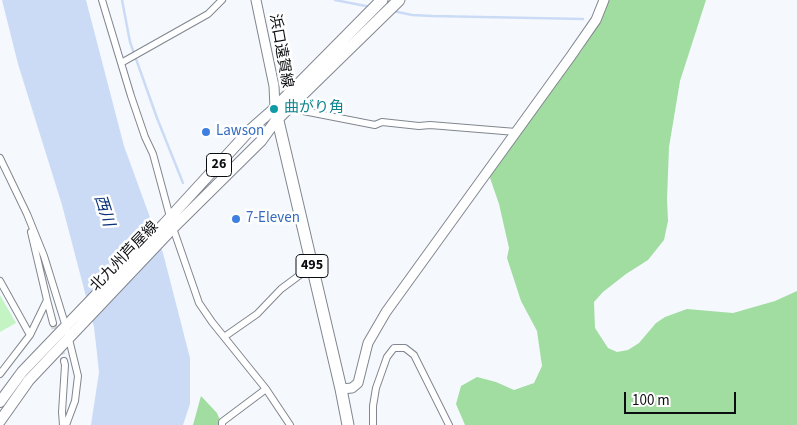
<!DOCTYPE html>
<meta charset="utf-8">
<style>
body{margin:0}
#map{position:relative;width:797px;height:425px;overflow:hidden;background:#f5f9fe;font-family:"Source Sans 3",sans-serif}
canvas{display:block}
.scale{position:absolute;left:624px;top:392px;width:112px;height:22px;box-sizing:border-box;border:2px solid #0c0d10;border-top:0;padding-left:6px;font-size:15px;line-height:18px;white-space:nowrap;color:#0c0d10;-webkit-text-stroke:4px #fff;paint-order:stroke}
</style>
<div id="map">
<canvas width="797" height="425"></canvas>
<div class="scale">100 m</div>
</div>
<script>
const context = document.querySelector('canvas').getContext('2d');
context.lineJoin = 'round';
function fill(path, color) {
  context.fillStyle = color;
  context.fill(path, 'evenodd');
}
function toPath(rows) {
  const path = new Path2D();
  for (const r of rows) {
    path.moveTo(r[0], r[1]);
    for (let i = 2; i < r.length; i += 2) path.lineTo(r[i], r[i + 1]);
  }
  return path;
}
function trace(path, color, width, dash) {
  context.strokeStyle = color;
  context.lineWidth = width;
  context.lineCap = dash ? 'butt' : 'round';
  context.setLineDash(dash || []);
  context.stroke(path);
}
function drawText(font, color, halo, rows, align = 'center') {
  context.font = font + ' "Source Sans 3","Noto Sans JP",sans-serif';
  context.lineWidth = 5;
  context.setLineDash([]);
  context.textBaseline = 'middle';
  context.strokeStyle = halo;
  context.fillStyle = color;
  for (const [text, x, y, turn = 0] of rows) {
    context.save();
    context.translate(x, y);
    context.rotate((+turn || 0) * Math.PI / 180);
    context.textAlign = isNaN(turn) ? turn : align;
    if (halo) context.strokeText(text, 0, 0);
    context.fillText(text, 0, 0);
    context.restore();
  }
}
fill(toPath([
 [0,295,16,323,0,332]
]), '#c5f4c4');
fill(toPath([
 [609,0,706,0,680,81,669,147,667,199,668,221,664,240,648,260,626,274,603,292,594,302,595,328,608,348,617,352,628,350,639,343,656,323,665,317,687,309,733,313,775,301,797,291,797,425,465,425,456,404,461,386,477,377,496,382,514,390,534,383,542,366,537,331,521,301,507,258,509,248,499,204,490,178,491,168,582,50],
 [201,396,217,413,222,425,193,425]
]), '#a1dca0');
fill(toPath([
 [2,0,86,0,124,146,163,253,190,358,190,404,183,425,91,425,99,372,94,327,62,205,18,64]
]), '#cbdbf6');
trace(toPath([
 [122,0,130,42,157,118,183,183],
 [335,0,371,7],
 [393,11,412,15,432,16,583,19]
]), '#cbdbf6', 2.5);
trace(toPath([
 [53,323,64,361]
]), '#d2d6da', 6, [6, 3]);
const street = toPath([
 [102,0,131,96,145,137,153,154,173,228,199,303,212,322,266,389,290,425],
 [121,63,208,14,222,0],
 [288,108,375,125,382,122,419,126,430,125,516,132],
 [0,158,27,214,44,256,66,327,78,376,75,401,66,425],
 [0,281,30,335],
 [47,300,53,323],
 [224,337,257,314,281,289,312,266],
 [0,374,30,335,47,300,31,232],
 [63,425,62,412,65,365,64,361],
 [222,425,222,422,266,389],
 [373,425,373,406,376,388,387,357,394,348,405,348,414,355,449,425]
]);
const secondary = toPath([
 [256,0,274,86,275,108],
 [341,389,352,388,358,383,368,343,386,312,571,56,596,20,604,0]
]);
const primary = toPath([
 [0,402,22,372,164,224,250,130,275,108],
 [0,421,29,380,173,228,261,141,277,119]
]);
const highway = toPath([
 [277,119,399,0],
 [348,425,341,389,275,108,382,0]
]);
trace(street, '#81868f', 8);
trace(secondary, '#81868f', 11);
trace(primary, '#81868f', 12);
trace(highway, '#81868f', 13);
trace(street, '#fff', 6);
trace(secondary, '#fff', 9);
trace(primary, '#fff', 10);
trace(highway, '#fff', 11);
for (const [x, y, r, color] of [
 [274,109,5,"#0f9aa8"],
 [206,132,5,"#3f7fe0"],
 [236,219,5,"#3f7fe0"]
]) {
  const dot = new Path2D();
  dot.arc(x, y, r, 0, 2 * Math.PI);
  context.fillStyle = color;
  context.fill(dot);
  trace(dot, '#fff', 2);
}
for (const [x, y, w] of [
 [219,165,25],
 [312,266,32]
]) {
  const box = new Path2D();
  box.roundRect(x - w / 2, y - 11.5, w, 23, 4);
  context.fillStyle = '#fff';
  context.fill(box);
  trace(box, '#0c0d10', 1);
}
drawText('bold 14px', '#0c0d10', null, [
 ["26",219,165],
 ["495",312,266]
]);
drawText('15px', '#0c0d10', '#fff', [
 ["浜口遠賀線",280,51,80],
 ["北九州芦屋線",125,257,-46]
]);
drawText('15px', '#0d838f', '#fff', [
 ["曲がり角",284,109]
], 'left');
drawText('15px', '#366cbe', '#fff', [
 ["Lawson",216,132],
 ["7-Eleven",246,219]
], 'left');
drawText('italic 16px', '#08327b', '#fff', [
 ["西川",103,211,72]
]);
</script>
